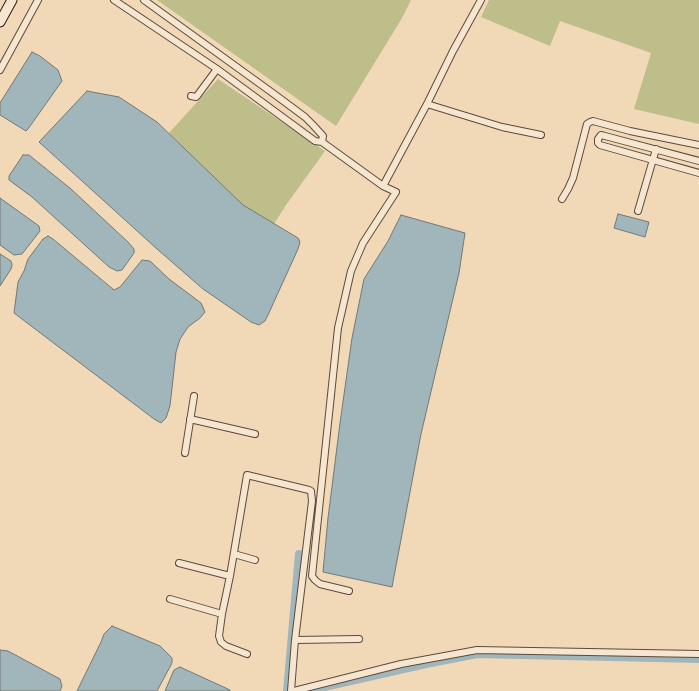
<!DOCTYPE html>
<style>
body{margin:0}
canvas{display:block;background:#f1d8b6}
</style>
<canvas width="699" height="691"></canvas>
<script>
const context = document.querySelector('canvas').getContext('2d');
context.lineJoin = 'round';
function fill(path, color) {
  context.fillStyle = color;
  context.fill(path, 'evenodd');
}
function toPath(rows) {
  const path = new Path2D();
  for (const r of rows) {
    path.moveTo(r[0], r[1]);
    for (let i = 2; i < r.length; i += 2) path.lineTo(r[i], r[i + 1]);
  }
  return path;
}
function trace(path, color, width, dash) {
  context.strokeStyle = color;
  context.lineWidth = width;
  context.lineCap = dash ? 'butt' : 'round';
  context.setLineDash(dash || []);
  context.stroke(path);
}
fill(toPath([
 [157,0,411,0,402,18,336,126],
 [489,0,699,0,699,124,634,109,651,53,560,21,550,46,481,17],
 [218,79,325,151,286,205,274,224,243,205,169,133]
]), '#bebe8b');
const water = toPath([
 [32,52,40,56,58,70,62,81,28,129,26,131,0,115,0,103,32,52],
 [87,91,119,97,157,122,243,205,298,238,300,242,298,249,268,315,265,321,259,325,251,322,203,289,157,249,39,142,87,91],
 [23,155,29,155,71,189,128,242,134,249,134,253,122,270,117,271,109,267,32,197,9,180,9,176,23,155],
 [0,198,39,226,40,231,22,254,14,255,0,245,0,198],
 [618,214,649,222,645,237,614,228,618,214],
 [401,215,465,233,459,273,421,434,392,587,323,572,328,518,340,423,352,338,364,279,388,241,401,215],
 [48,236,53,239,114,290,120,287,142,260,150,261,169,279,201,303,205,312,200,318,188,327,180,339,176,352,170,406,166,418,161,423,154,419,14,313,18,282,24,271,28,259,43,239,48,236],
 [0,254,11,261,12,265,11,269,0,286,0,254],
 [112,626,160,646,172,658,172,663,157,691,77,691,101,642,104,634,112,626],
 [0,650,8,651,60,679,62,686,60,691,0,691,0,650],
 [180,667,230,690,230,691,165,691,174,670,180,667]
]);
fill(water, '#a1b6ba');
trace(water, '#727878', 1);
trace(toPath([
 [287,691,299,554],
 [307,691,426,664,477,654,699,659]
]), '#a1b6ba', 8);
const street = toPath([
 [114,0,217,69,315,141,322,142,383,186,396,192,363,243,351,271,338,328,312,576,315,580,320,584,349,591],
 [144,0,274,94,305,117,313,125,323,136,322,142],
 [0,70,38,0],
 [191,96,196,97,197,96,217,69],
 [427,104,502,127,541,135],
 [699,161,605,136,601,135,598,139,598,143,600,145,699,173],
 [383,186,427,104,453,51,481,0],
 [562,199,568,189,573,178,587,124,590,122,593,121,630,131,699,145],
 [638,211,656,149],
 [190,419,255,434],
 [185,453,194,396],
 [234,554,255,560],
 [179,563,230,576],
 [170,599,222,614],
 [247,654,226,646,221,642,219,636,222,614,230,576,247,475,309,490,311,491,312,501,295,640,359,639],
 [291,691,295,640],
 [294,691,401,664,477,650,699,654]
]);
const secondary = toPath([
 [0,22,12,0]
]);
trace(street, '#5c4b3d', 8);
trace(secondary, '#2b1c15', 11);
trace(street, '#f6e6d0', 6);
trace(secondary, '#f6e6d0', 9);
</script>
